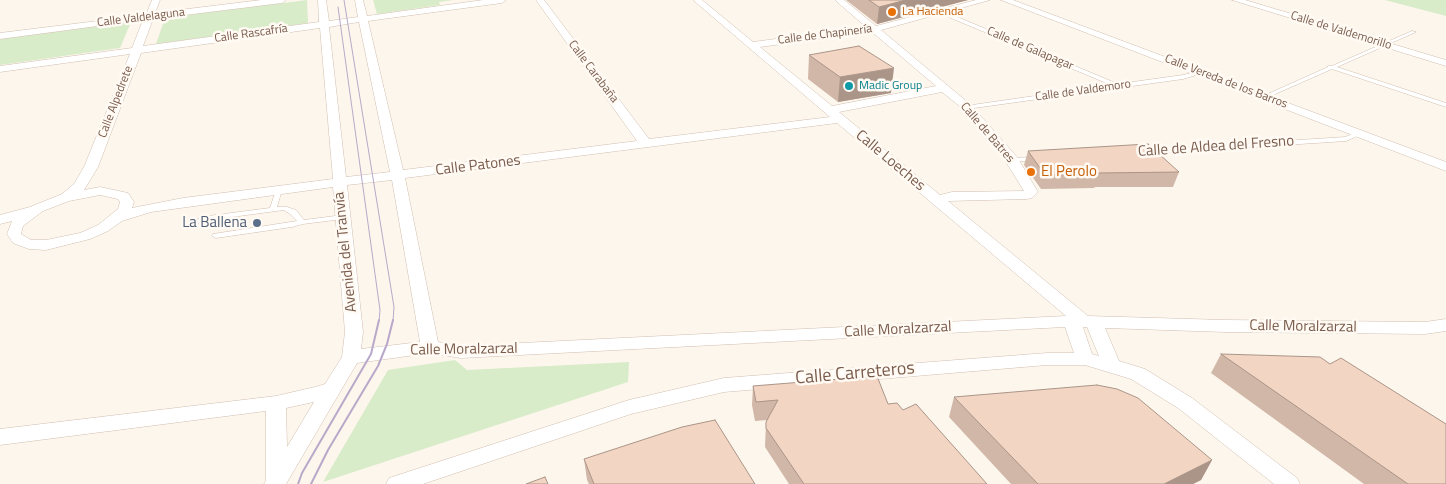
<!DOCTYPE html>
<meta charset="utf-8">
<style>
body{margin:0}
canvas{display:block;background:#fdf6ec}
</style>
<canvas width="1446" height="484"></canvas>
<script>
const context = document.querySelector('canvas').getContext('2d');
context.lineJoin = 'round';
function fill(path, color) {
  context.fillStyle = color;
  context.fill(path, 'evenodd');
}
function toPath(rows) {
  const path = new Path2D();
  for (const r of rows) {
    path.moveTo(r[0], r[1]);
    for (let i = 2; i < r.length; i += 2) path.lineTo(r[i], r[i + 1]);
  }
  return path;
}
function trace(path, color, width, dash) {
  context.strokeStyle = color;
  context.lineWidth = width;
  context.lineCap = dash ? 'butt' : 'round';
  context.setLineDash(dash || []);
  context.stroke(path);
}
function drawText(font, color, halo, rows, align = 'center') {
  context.font = font + ' "Titillium Web",sans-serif';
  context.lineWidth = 5;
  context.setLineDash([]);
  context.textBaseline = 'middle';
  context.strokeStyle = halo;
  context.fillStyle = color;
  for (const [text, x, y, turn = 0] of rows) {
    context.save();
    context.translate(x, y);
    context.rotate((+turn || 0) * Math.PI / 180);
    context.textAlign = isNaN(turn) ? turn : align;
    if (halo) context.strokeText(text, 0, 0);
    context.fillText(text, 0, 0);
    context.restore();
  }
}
fill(toPath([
 [307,0,308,23,156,44,165,18],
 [373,0,453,0,439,2,440,5,377,14],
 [1385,0,1446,0,1446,16],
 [131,22,120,48,0,65,0,39],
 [455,360,467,370,629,362,628,382,323,482,388,370]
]), '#d8ecc9');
const service = toPath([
 [939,11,943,11,1118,84,1183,75,1200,71,1203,73,1183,79,967,109,964,107,965,106,1111,85,939,13,939,11],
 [1412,31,1416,32,1337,67,1446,103,1446,107,1332,69,1266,98,1264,99,1261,97,1328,67,1328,66,1332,66,1412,31],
 [1360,131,1363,133,1362,134,1346,141,1146,154,1143,152,1146,150,1345,137,1360,131],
 [1035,157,1037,158,1038,159,1037,160,1012,162,1009,160,1012,158,1035,157],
 [279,188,282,190,277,207,287,207,296,210,304,220,343,215,347,217,343,219,303,224,292,227,216,238,212,236,213,234,297,221,290,214,284,210,209,220,197,224,193,222,194,220,208,216,270,208,276,190,279,188]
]);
const minor = toPath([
 [152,0,160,0,155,13,261,0,286,0,282,3,153,19,143,46,319,22,318,0,326,0,329,21,358,17,355,0,363,0,367,16,483,0,506,0,502,3,368,21,403,170,637,141,536,0,544,0,649,139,830,117,693,0,702,0,753,42,866,27,835,0,844,0,876,26,976,0,990,0,881,30,971,105,1017,157,1038,192,1032,198,1027,199,948,201,1088,316,1225,320,1425,322,1446,319,1446,331,1425,334,1225,332,1105,328,1119,361,1145,369,1192,398,1297,478,1300,484,1274,484,1178,408,1131,379,1085,365,1047,365,724,392,631,414,423,484,386,484,389,478,629,400,724,378,1047,353,1074,353,1065,327,461,358,430,353,357,363,286,484,264,484,266,480,266,411,0,445,0,429,276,396,315,387,325,384,342,357,345,332,333,187,151,212,122,221,108,231,90,239,46,250,29,249,13,243,7,234,12,221,0,224,0,215,30,207,62,194,74,184,84,167,130,54,0,72,0,66,132,48,143,20,0,39,0,33,146,15,152,0],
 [359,22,390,172,346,177,329,27,359,22],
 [320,28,333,179,183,198,132,208,134,202,128,193,100,187,84,190,98,167,141,53,320,28],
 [872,32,936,86,832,106,760,47,872,32],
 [942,92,963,109,1006,162,1024,191,952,192,940,195,839,112,942,92],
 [837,123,1066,316,461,346,438,342,405,178,837,123],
 [392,180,420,342,361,349,363,332,347,185,392,180],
 [100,195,118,199,120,202,118,209,98,225,80,233,46,240,31,240,21,234,23,226,43,211,69,201,100,195],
 [1083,327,1087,327,1099,356,1092,354,1083,327],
 [314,402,287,447,286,408,314,402],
 [1001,0,1013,0,1446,162,1446,171,1001,0],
 [1232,0,1245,0,1446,60,1446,66,1232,0]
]);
trace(service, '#d1beb0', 1);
trace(minor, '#d1beb0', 1);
fill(service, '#fff');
fill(minor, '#fff');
trace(toPath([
 [344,0,394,307,393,321],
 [338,7,380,310,379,321]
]), '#b9a8c9', 1);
trace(toPath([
 [298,484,302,473,371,354,379,320],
 [311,484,328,450,378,366,387,344,393,320]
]), '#b9a8c9', 2);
fill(toPath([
 [846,0,968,0,877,24],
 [809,55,891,93,838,102,808,79],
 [1028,151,1179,172,1173,187,1095,187,1094,188,1041,189,1024,165],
 [1221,354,1330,364,1446,484,1364,484,1211,373],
 [753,386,888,404,903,410,987,484,789,484,765,447,766,422,767,420,755,421,752,405],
 [954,397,1212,460,1201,480,1193,484,1011,484,949,417],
 [584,459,755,484,589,484,587,480]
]), '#d1b7a8');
fill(toPath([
 [906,0,968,0,877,24,879,7],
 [894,68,891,93,838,102,840,77],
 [1212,460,1201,480,1193,484,1164,484]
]), '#aa9588');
const building = toPath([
 [869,0,906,0,879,7,869,0],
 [859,46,894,68,840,77,809,55,859,46],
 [1148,144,1179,172,1098,173,1099,174,1045,175,1028,151,1148,144],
 [1221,354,1320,357,1330,364,1341,358,1446,424,1446,484,1408,484,1221,354],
 [877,376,888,404,897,403,903,410,916,404,987,484,804,484,766,428,766,422,778,400,756,402,753,386,877,376],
 [1097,385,1117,389,1138,398,1212,460,1164,484,1038,484,954,397,1097,385],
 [715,420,755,484,594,484,584,459,682,427,715,420],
 [545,477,548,484,526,484,545,477]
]);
fill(building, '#f3d5c3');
trace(building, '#aa9588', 1);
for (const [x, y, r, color] of [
 [892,12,5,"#e8710a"],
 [849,86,5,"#0f9aa8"],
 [1031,172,5,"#e8710a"],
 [257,223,5,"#5c6f8a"]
]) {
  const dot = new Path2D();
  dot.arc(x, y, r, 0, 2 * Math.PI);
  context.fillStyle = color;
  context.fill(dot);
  trace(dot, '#fffaf3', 2);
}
drawText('12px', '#c56008', '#fffaf3', [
 ["La Hacienda",902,12]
], 'left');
drawText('12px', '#7a5c4d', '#fffaf3', [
 ["Calle Valdelaguna",141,18,-7],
 ["Calle de Valdemorillo",1341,31,17],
 ["Calle Rascafría",251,34,-8],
 ["Calle de Chapinería",825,35,-7],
 ["Calle de Galapagar",1030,49,23],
 ["Calle Carabaña",593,72,53],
 ["Calle Vereda de los Barros",1226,82,21],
 ["Calle de Valdemoro",1083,91,-8],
 ["Calle Alpedrete",116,102,-69],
 ["Calle de Batres",987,133,49]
]);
drawText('12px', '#0d838f', '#fffaf3', [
 ["Madic Group",859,86]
], 'left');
drawText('15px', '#7a5c4d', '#fffaf3', [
 ["Calle de Aldea del Fresno",1216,147,-4],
 ["Calle Loeches",890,161,40],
 ["Calle Patones",478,166,-7],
 ["Avenida del Tranvía",346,252,-96],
 ["Calle Moralzarzal",1303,327,1],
 ["Calle Moralzarzal",898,330,-3],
 ["Calle Moralzarzal",464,350,-1]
]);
drawText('15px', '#c56008', '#fffaf3', [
 ["El Perolo",1041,172]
], 'left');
drawText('15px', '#4e5e75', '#fffaf3', [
 ["La Ballena",247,223]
], 'right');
drawText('18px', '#7a5c4d', '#fffaf3', [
 ["Calle Carreteros",855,374,-5]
]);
</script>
